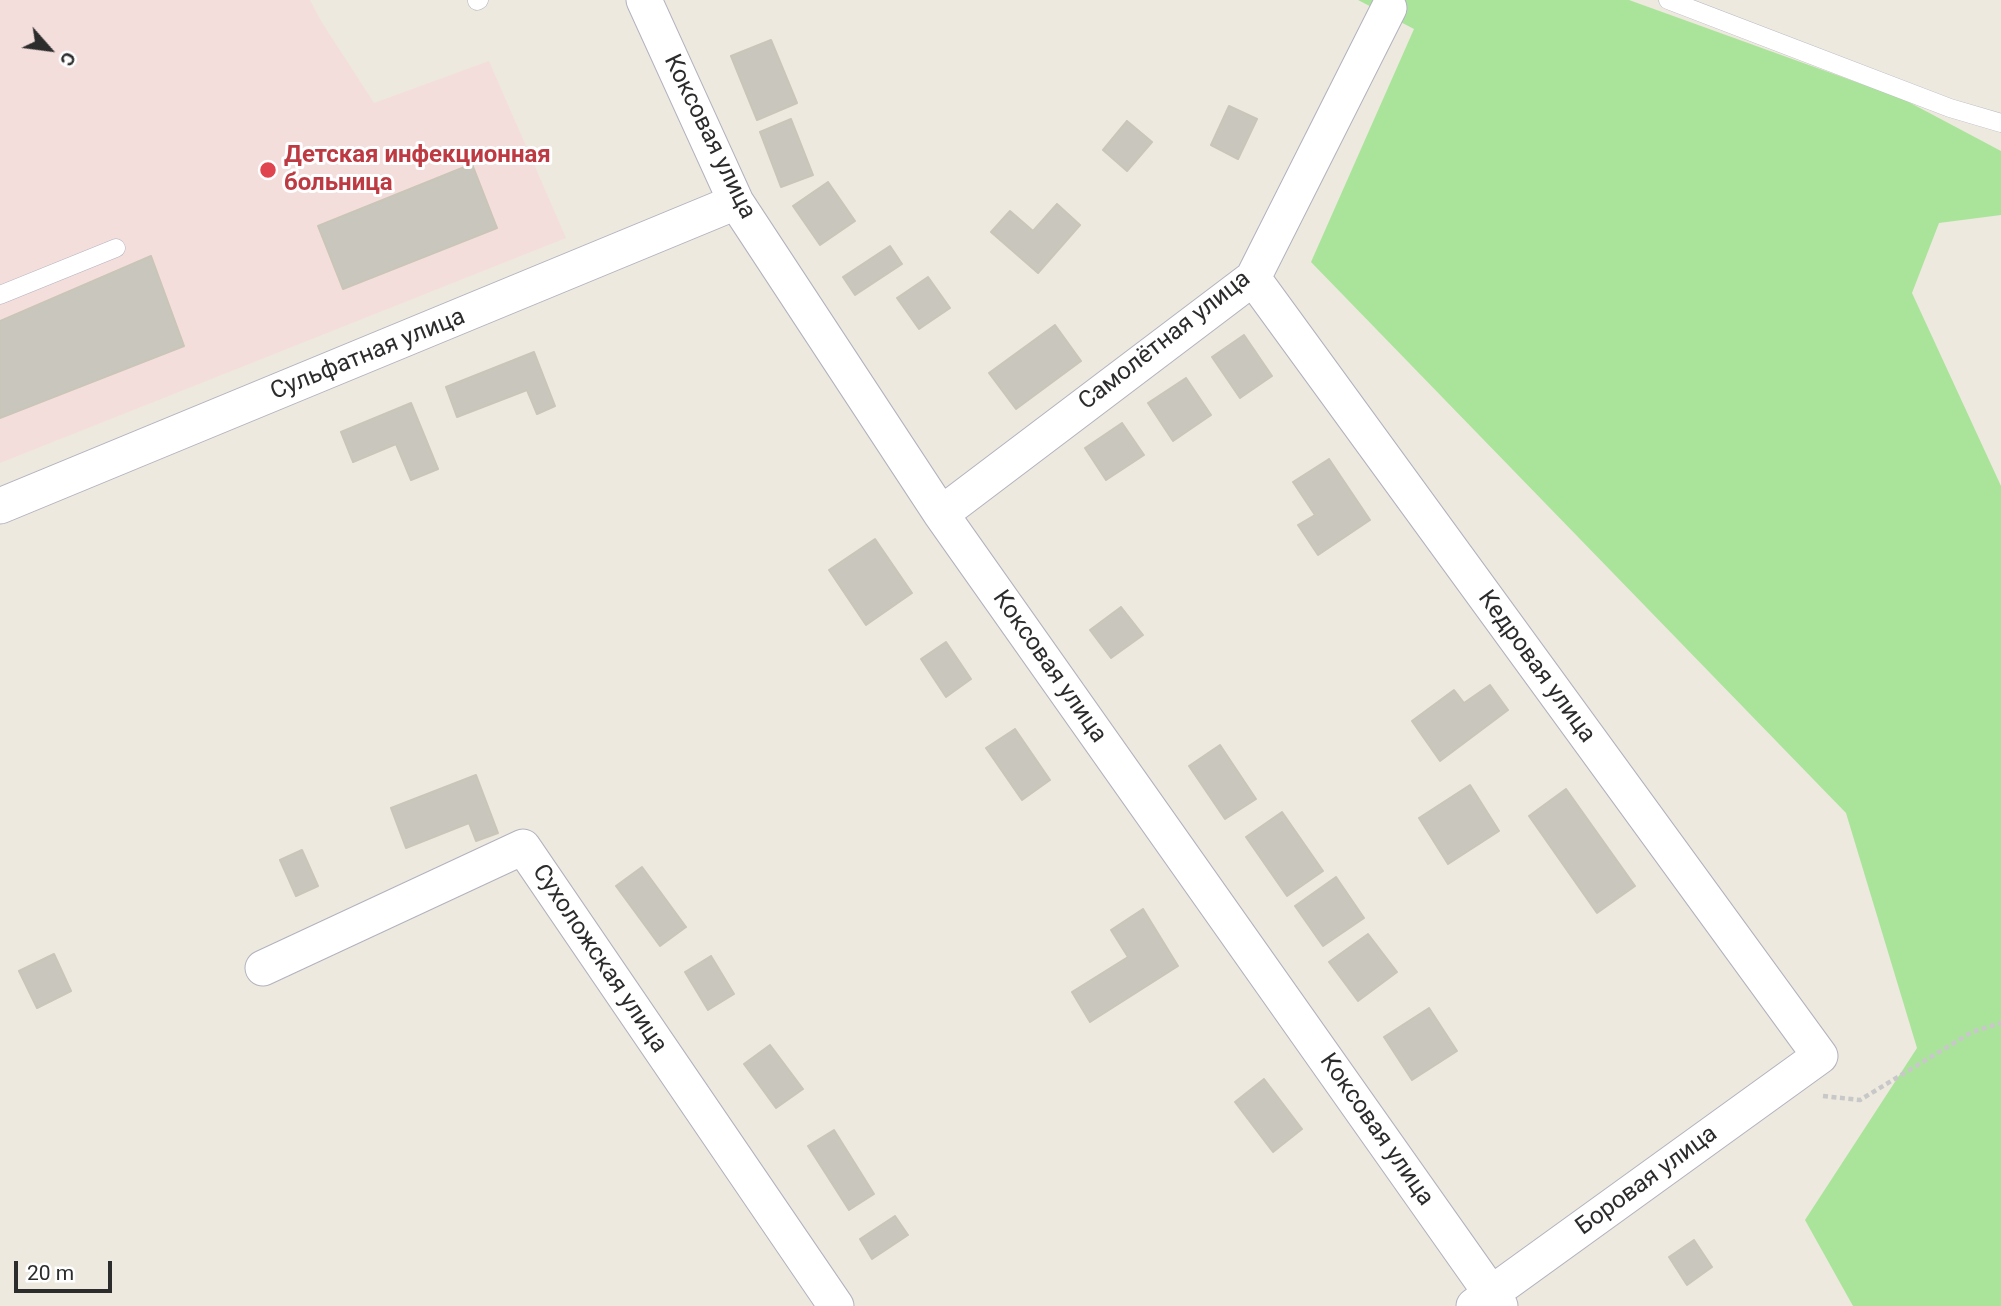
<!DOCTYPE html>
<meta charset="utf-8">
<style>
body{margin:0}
#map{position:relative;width:2001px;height:1306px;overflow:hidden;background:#ede9de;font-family:Roboto,sans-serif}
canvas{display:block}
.north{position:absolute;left:14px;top:14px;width:70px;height:70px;-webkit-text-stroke:5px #fff;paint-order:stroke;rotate:118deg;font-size:19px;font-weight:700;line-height:28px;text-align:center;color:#2c2c2c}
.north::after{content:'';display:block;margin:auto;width:24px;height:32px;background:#2c2c2c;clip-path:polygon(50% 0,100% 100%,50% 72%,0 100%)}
.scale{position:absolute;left:14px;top:1261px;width:98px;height:32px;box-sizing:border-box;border:4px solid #2c2c2c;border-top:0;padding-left:9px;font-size:21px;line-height:24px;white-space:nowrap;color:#2c2c2c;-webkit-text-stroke:5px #fff;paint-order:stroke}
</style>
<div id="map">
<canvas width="2001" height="1306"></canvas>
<div class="north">С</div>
<div class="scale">20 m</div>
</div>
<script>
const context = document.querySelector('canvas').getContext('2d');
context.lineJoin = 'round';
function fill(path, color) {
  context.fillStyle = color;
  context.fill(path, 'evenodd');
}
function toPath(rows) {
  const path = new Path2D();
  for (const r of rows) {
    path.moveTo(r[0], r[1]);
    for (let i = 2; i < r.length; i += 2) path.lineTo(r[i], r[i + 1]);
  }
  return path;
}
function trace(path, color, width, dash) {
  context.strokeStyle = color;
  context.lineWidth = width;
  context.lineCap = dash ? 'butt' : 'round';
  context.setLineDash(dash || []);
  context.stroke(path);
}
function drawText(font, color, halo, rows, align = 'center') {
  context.font = font + ' Roboto,sans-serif';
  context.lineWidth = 6;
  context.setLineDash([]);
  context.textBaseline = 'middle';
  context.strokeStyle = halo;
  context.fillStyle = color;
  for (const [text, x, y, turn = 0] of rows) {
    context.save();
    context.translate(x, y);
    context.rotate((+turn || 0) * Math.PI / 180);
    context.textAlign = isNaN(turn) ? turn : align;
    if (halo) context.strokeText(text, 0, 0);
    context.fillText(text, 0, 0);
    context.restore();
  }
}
fill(toPath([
 [0,0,310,0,321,21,374,103,489,61,566,238,0,463]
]), '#f4dedc');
fill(toPath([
 [1358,0,1629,0,1903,99,2001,151,2001,215,1939,223,1912,293,2001,486,2001,1306,1853,1306,1805,1220,1917,1048,1846,813,1311,262,1414,29]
]), '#aae49b');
const building = toPath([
 [771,40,797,103,757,120,731,56,771,40],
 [1229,106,1257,119,1238,159,1211,145,1229,106],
 [791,119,813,175,781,187,760,132,791,119],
 [1127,121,1152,142,1127,171,1103,150,1127,121],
 [472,164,497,228,343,289,318,226,472,164],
 [828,182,855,221,820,245,793,206,828,182],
 [1057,204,1080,225,1038,273,991,232,1010,211,1033,231,1057,204],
 [890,246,902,264,855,295,843,277,890,246],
 [151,256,184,346,0,418,0,321,151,256],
 [928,277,950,308,919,329,897,298,928,277],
 [1055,325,1081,361,1016,409,989,373,1055,325],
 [1244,335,1272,376,1240,398,1212,357,1244,335],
 [534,352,555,406,537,414,527,390,457,417,446,387,534,352],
 [1186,378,1211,415,1173,441,1148,403,1186,378],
 [411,403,438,469,411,480,396,444,353,462,341,432,411,403],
 [1122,423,1144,455,1106,480,1085,448,1122,423],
 [1329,459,1370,520,1318,555,1298,525,1315,515,1293,482,1329,459],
 [875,539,912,593,866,625,829,570,875,539],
 [1121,607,1143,635,1111,658,1090,630,1121,607],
 [946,642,971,679,946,697,921,659,946,642],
 [1490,685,1508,710,1440,761,1412,721,1454,690,1464,703,1490,685],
 [1015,729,1050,780,1022,800,986,748,1015,729],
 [1220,745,1256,799,1225,819,1189,766,1220,745],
 [476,775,498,833,476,841,469,823,406,848,391,808,476,775],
 [1470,785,1499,831,1448,864,1419,818,1470,785],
 [1566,789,1635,886,1597,913,1529,816,1566,789],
 [1282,812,1323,871,1287,896,1246,837,1282,812],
 [302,850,318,886,296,896,280,860,302,850],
 [642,867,686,927,660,946,616,886,642,867],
 [1336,877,1364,918,1323,946,1295,906,1336,877],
 [1143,909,1178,966,1090,1022,1072,992,1128,957,1111,930,1143,909],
 [1368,934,1397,972,1358,1001,1329,962,1368,934],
 [54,954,71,991,37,1008,19,971,54,954],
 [711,956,734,994,708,1010,685,972,711,956],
 [1429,1008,1457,1051,1412,1080,1384,1037,1429,1008],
 [770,1045,803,1089,776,1108,744,1064,770,1045],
 [1264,1079,1302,1129,1273,1152,1235,1102,1264,1079],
 [834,1130,874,1194,849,1210,808,1146,834,1130],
 [895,1216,908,1235,872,1259,860,1239,895,1216],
 [1694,1240,1712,1267,1687,1285,1669,1257,1694,1240]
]);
fill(building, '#c9c7bd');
trace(building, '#c9c5b8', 2);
const service = toPath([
 [1668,0,1950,108,2001,123],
 [477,1,479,0],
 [0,295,116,248]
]);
const minor = toPath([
 [644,0,736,202,941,514,1500,1306],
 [1253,278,1820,1056,1474,1306],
 [0,506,736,202],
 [941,514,1253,278,1389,8],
 [263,968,523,847,836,1306]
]);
trace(service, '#b2b2bf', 19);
trace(minor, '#b2b2bf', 37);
trace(toPath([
 [1823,1096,1860,1100,1972,1032,2001,1023]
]), '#c8c8c8', 4.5, [5, 3.5]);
trace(service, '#fff', 18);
trace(minor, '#fff', 35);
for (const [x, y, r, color] of [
 [268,170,9,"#e0444e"]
]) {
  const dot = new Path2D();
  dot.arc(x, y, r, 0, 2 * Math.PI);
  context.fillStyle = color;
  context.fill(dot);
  trace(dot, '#fff', 2.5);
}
drawText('24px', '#2c2c2c', '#fff', [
 ["Коксовая улица",709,137,64],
 ["Самолётная улица",1165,341,-38],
 ["Сульфатная улица",368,355,-22],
 ["Коксовая улица",1049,667,55],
 ["Кедровая улица",1536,667,54],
 ["Сухоложская улица",599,959,56],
 ["Коксовая улица",1376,1130,55],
 ["Боровая улица",1647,1181,-36]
]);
drawText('bold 24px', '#be3a42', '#fff', [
 ["Детская инфекционная",284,156],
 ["больница",284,184]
], 'left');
</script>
